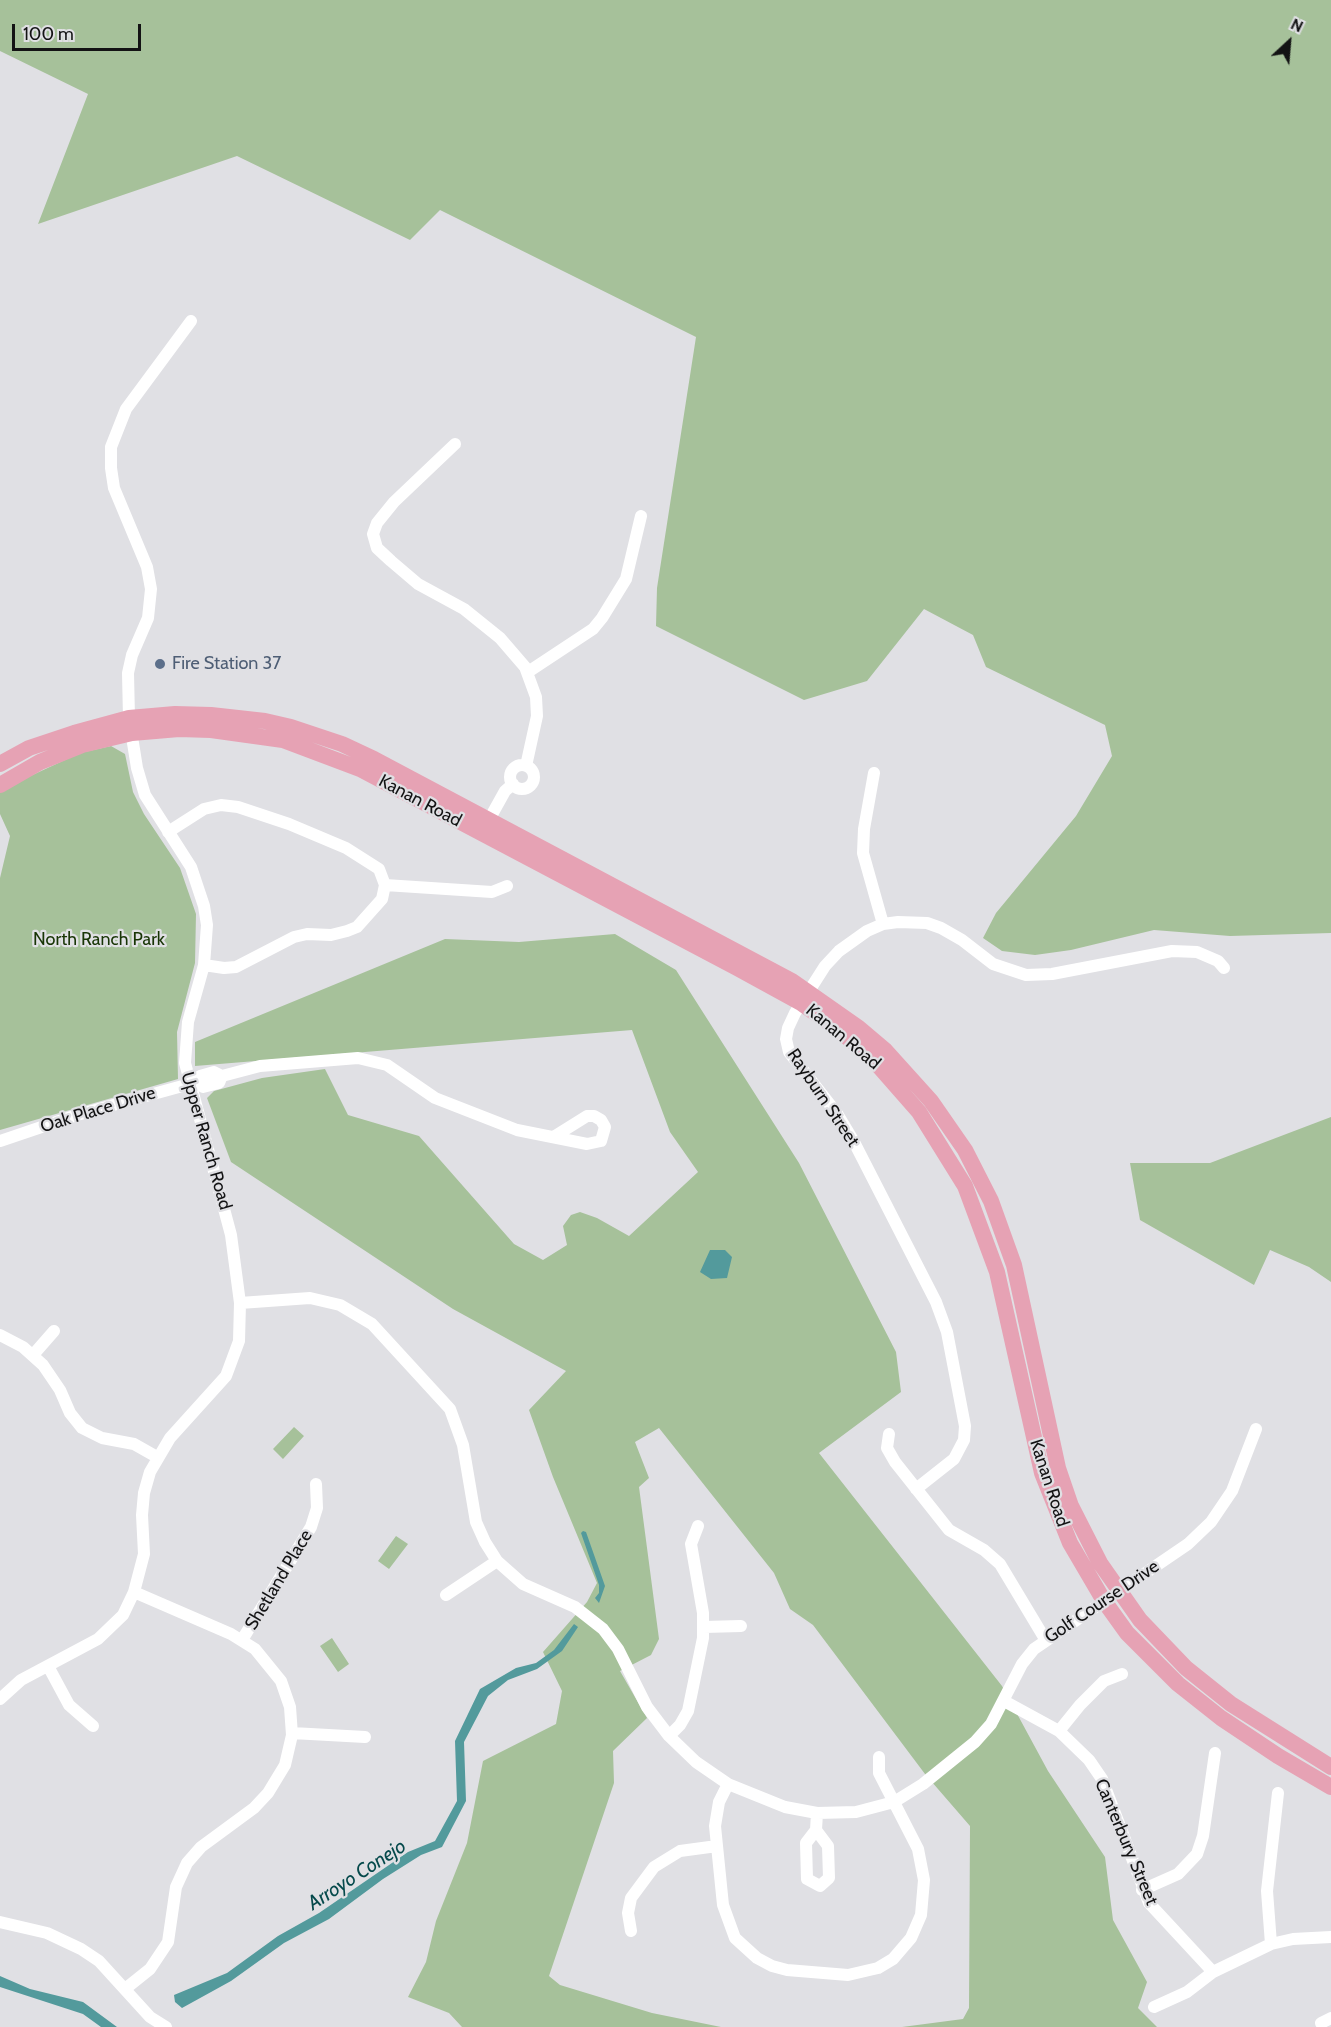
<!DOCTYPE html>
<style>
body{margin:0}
#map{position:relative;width:1331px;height:2027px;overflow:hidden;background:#e0e0e4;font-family:Cabin,sans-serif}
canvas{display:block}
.north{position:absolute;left:1259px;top:12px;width:60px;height:60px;-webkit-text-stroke:4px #e0e0e4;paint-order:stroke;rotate:26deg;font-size:16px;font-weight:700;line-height:24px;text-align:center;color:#131314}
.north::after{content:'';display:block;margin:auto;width:21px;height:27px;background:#131314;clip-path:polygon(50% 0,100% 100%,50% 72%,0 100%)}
.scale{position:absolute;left:12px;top:24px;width:129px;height:27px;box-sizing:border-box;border:3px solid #131314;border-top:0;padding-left:8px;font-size:18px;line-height:21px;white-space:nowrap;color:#131314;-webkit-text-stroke:4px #e0e0e4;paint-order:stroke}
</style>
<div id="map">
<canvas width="1331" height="2027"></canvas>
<div class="north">N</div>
<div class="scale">100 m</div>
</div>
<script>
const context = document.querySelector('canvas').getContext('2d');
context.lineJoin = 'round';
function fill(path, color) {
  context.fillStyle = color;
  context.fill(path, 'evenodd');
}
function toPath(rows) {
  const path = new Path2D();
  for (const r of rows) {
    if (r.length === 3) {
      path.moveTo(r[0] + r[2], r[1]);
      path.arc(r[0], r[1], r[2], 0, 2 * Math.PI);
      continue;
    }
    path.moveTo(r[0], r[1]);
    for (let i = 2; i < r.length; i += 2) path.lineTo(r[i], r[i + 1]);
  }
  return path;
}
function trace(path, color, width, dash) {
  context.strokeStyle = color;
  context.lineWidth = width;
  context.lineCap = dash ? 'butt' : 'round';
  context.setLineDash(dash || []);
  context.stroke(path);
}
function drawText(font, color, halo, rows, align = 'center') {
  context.font = font + ' Cabin,sans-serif';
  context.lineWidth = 4.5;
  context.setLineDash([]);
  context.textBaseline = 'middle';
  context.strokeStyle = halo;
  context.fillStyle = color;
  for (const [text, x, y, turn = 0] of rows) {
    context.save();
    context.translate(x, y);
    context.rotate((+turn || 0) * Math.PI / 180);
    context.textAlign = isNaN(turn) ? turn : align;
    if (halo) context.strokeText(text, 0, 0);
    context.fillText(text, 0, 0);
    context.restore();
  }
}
fill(toPath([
 [0,0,1331,0,1331,933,1230,936,1154,930,1071,950,1035,955,1002,951,983,938,996,913,1076,816,1112,756,1105,725,986,667,973,635,924,609,867,681,804,700,656,626,657,588,696,337,440,210,410,240,237,156,38,224,88,94,0,51],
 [111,746,125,754,133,792,144,814,180,868,196,914,195,963,177,1032,178,1079,0,1130,0,878,10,836,0,814,0,790,80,753],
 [615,934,676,970,799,1163,896,1352,901,1392,819,1453,1002,1686,1048,1771,1105,1857,1113,1920,1147,1982,1138,2008,1157,2027,902,2027,963,2019,969,2008,970,1826,925,1774,813,1625,790,1609,774,1573,659,1428,635,1442,649,1478,639,1487,659,1639,651,1655,620,1671,647,1718,613,1751,614,1783,549,1976,560,1985,652,2013,721,2027,462,2027,449,2013,408,1997,426,1962,436,1921,467,1843,483,1761,556,1724,562,1691,543,1652,587,1602,597,1583,553,1477,529,1410,566,1371,453,1309,231,1162,207,1098,214,1091,262,1078,325,1069,348,1115,419,1136,514,1244,543,1260,567,1245,563,1226,571,1215,580,1212,597,1218,629,1236,698,1172,670,1132,632,1030,195,1066,195,1042,445,939,519,942],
 [1331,1117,1331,1282,1309,1267,1270,1250,1254,1285,1140,1220,1130,1163,1210,1163],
 [294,1427,304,1436,283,1459,273,1449],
 [396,1536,408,1544,389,1569,378,1561],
 [332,1638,349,1664,338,1672,320,1646]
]), '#a6c19a');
fill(toPath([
 [710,1250,725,1250,732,1257,727,1278,711,1279,700,1272],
 [583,1531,586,1532,605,1586,599,1603,595,1598,599,1593,599,1585,581,1533],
 [574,1624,578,1627,562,1651,537,1669,508,1680,488,1696,464,1742,466,1801,442,1847,421,1855,383,1879,329,1919,284,1943,231,1981,182,2008,175,2002,174,1995,227,1973,278,1936,319,1913,408,1852,435,1841,457,1801,455,1741,480,1689,516,1668,536,1663,554,1650],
 [0,1976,30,1989,83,2002,117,2027,101,2027,83,2014,0,1987]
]), '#539a9c');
trace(toPath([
 [455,444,394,502,377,523,373,534,377,548,391,561,418,584,464,609,500,638,525,667,536,697,537,716,526,766],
 [528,672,593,629,602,618,626,579,641,516],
 [522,777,12],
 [874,773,864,829,863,853,883,924],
 [485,827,505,791,513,784],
 [168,832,204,809,221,805,238,807,289,824,346,848,379,869,385,885],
 [204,965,224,968,236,967,294,937,307,934,331,935,347,931,357,927,382,899,385,885,492,892,507,886],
 [197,1082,203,1087,219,1083,222,1076],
 [0,1141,77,1115,197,1082,200,1076,214,1072,222,1076,260,1066,358,1058,387,1065,435,1098,517,1130,587,1144,601,1141,605,1127,601,1120,594,1116,587,1116,555,1136],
 [240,1303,310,1298,340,1305,372,1324,450,1409,463,1445,476,1522,485,1542,497,1561,523,1584,575,1607,603,1629,618,1649,647,1707,669,1736,696,1762,728,1784,785,1807,817,1813,856,1812,894,1802,923,1784,975,1742,991,1724,1022,1664,1034,1649,1188,1544,1211,1522,1232,1491,1256,1429],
 [0,1335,23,1347,43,1365,60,1390,70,1413,82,1428,102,1438,134,1444,157,1457],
 [33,1355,54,1331],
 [889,1434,887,1448,895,1462,949,1530,984,1550,1000,1564,1045,1639],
 [916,1489,954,1459,964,1440,965,1426,947,1332,936,1302,853,1140,838,1115,789,1052,786,1039,788,1028,795,1013,825,966,839,951,867,931,883,924,898,922,927,923,941,928,962,940,993,964,1026,975,1052,974,1172,951,1197,952,1218,961,1224,968],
 [446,1595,497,1561],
 [704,1627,741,1626],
 [242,1640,311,1527,317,1508,316,1484],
 [48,1666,69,1705,93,1726],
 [0,1699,21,1680,98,1639,123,1615,134,1592,144,1554,142,1515,144,1493,150,1472,170,1438,226,1376,239,1341,240,1303,231,1235,185,1063,188,1022,204,965,207,925,204,906,191,867,145,795,137,768,129,718,128,673,132,655,148,618,151,589,147,567,114,488,111,468,111,447,126,409,191,321],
 [1004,1701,1059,1731,1089,1760,1102,1779,1149,1903,1213,1972],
 [1059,1731,1080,1705,1104,1681,1122,1674],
 [292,1733,365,1737],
 [669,1736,680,1725,688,1711,703,1638,703,1613,691,1544,698,1526],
 [728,1784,719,1802,715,1826,723,1905,735,1938,757,1958,772,1966,787,1970,848,1975,878,1968,893,1959,911,1938,921,1915,924,1880,918,1849,879,1773,879,1757],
 [816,1830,828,1846,829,1878,820,1886,807,1879,806,1843,816,1830,817,1813],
 [1142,1890,1178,1874,1197,1854,1203,1836,1215,1753],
 [0,1922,47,1933,81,1949,99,1961,150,2017,166,2027],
 [631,1931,628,1913,631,1898,654,1867,680,1851,717,1846],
 [1271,1944,1267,1891,1278,1793],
 [125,1989,150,1969,168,1942,176,1887,187,1863,201,1847,254,1808,268,1793,285,1765,292,1735,290,1707,281,1681,255,1649,231,1634,134,1592],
 [1154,2007,1187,1992,1213,1972,1271,1944,1293,1939,1331,1937],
 [1321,2023,1331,2018]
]), '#fff', 12);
trace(toPath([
 [0,764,29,748,74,733,129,718,175,714,211,715,265,721,291,727,342,744,374,759,792,981,859,1028,885,1050,931,1101,965,1150,991,1201,1014,1265,1058,1468,1071,1506,1100,1563,1140,1620,1186,1668,1231,1704,1331,1767],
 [0,785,40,762,82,745,132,733,179,729,211,730,283,740,360,769,737,968,801,1003,832,1025,869,1055,919,1112,965,1186,997,1272,1042,1473,1070,1543,1104,1601,1127,1633,1178,1684,1221,1718,1278,1756,1331,1787]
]), '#e6a2b4', 16);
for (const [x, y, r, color] of [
 [160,664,6,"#5c6f8a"]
]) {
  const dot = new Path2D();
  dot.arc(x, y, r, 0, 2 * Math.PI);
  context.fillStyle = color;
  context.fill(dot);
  trace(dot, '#e0e0e4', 2);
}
drawText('18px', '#4e5e75', '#e0e0e4', [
 ["Fire Station 37",172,664]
], 'left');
drawText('18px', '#131314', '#e0e0e4', [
 ["Kanan Road",420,801,28],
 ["Kanan Road",843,1037,40],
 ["Rayburn Street",823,1098,56],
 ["Oak Place Drive",98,1110,-17],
 ["Upper Ranch Road",206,1141,74],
 ["Kanan Road",1049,1483,72],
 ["Shetland Place",279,1580,-59],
 ["Golf Course Drive",1102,1602,-34],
 ["Canterbury Street",1126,1842,67]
]);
drawText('18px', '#183505', '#e0e0e4', [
 ["North Ranch Park",99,940]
]);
drawText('italic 20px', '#05494b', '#e0e0e4', [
 ["Arroyo Conejo",357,1875,-33]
]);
</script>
